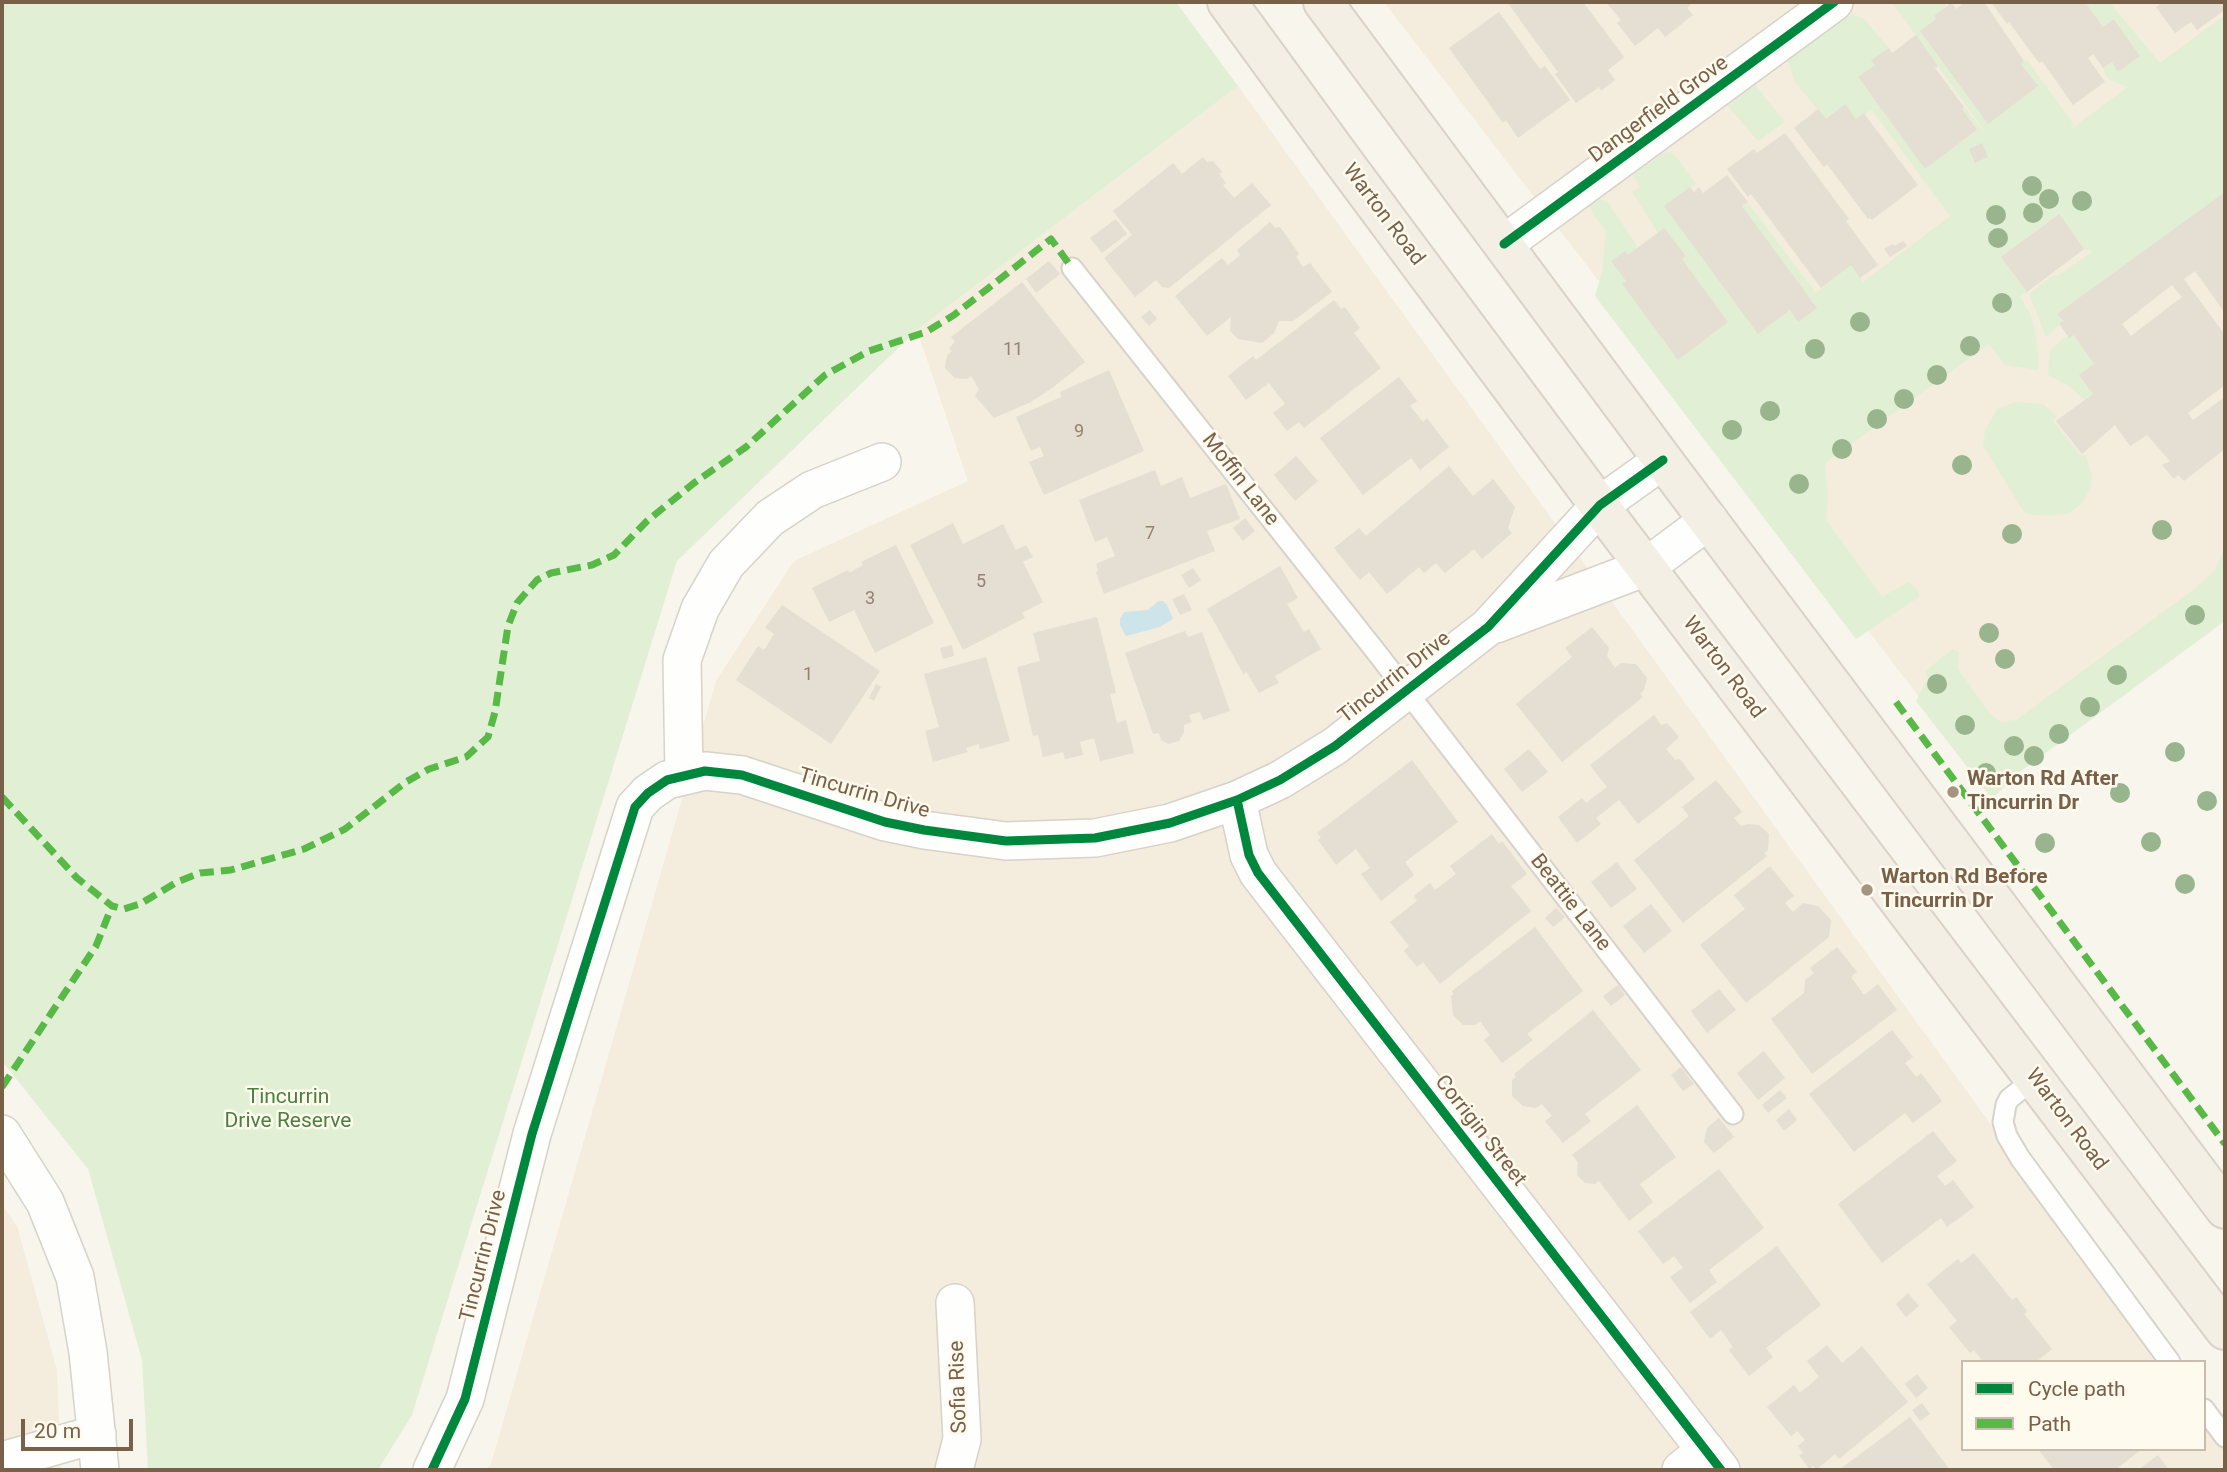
<!DOCTYPE html>
<style>
body{margin:0}
#map{position:relative;width:2227px;height:1472px;overflow:hidden;background:#f8f5ec;font-family:Roboto,sans-serif}
canvas{display:block}
.frame{position:absolute;inset:0;border:4px solid #796049;pointer-events:none}
.legend{position:absolute;left:1961px;top:1360px;width:245px;height:91px;box-sizing:border-box;background:#fffaee;border:2px solid #c9bcac;margin:0;padding:9px 12px;list-style:none;font-size:21px;color:#796049}
.legend li{display:flex;align-items:center;gap:14px;height:35px}
.legend b{width:35px;border:2px solid #c9bcac}
.scale{position:absolute;left:21px;top:1419px;width:112px;height:32px;box-sizing:border-box;border:4px solid #796049;border-top:0;padding-left:9px;font-size:21px;line-height:24px;white-space:nowrap;color:#796049;-webkit-text-stroke:5px #fffaee;paint-order:stroke}
</style>
<div id="map">
<canvas width="2227" height="1472"></canvas>
<div class="frame"></div>
<ul class="legend">
<li><b style="height:9px;background:#00873e"></b>Cycle path</li>
<li><b style="height:9px;background:#58b947"></b>Path</li>
</ul>
<div class="scale">20 m</div>
</div>
<script>
const context = document.querySelector('canvas').getContext('2d');
context.lineJoin = 'round';
function fill(path, color) {
  context.fillStyle = color;
  context.fill(path, 'evenodd');
}
function toPath(rows) {
  const path = new Path2D();
  for (const r of rows) {
    path.moveTo(r[0], r[1]);
    for (let i = 2; i < r.length; i += 2) path.lineTo(r[i], r[i + 1]);
  }
  return path;
}
function trace(path, color, width, dash) {
  context.strokeStyle = color;
  context.lineWidth = width;
  context.lineCap = dash ? 'butt' : 'round';
  context.setLineDash(dash || []);
  context.stroke(path);
}
function drawText(font, color, halo, rows, align = 'center') {
  context.font = font + ' Roboto,sans-serif';
  context.lineWidth = 5;
  context.setLineDash([]);
  context.textBaseline = 'middle';
  context.strokeStyle = halo;
  context.fillStyle = color;
  for (const [text, x, y, turn = 0] of rows) {
    context.save();
    context.translate(x, y);
    context.rotate((+turn || 0) * Math.PI / 180);
    context.textAlign = isNaN(turn) ? turn : align;
    if (halo) context.strokeText(text, 0, 0);
    context.fillText(text, 0, 0);
    context.restore();
  }
}
fill(toPath([
 [1384,2,2225,2,2225,613,1987,785],
 [1238,86,2163,1362,1963,1362,1963,1449,2204,1449,2204,1418,2225,1447,2225,1470,485,1470,491,1464,716,681,794,561,968,481,917,330],
 [2,1205,17,1226,57,1370,61,1470,2,1470]
]), '#f4ecdc');
fill(toPath([
 [2,2,1176,2,1238,86,917,330,677,561,412,1415,378,1470,148,1470,142,1360,88,1169,2,1061],
 [1892,2,1946,2,1945,7,1934,16,1936,19,1925,38,1987,123,2037,87,2021,64,2027,60,2074,125,2068,131,2128,87,2108,79,2103,68,2112,62,2119,71,2140,56,2115,19,2103,27,2085,2,2109,2,2160,63,2225,15,2225,192,2058,314,2064,321,2046,337,2029,294,2052,276,2059,275,2093,251,2084,249,2058,214,2001,257,2027,292,2020,296,2031,316,2035,331,2038,353,2038,370,2005,365,1989,344,1825,463,1828,500,1826,520,1882,597,1909,582,1918,590,1919,597,1856,639,1595,296,1602,272,1606,230,1593,214,1590,206,1601,199,1607,201,1638,248,1628,255,1625,251,1611,261,1626,281,1622,285,1678,359,1728,322,1682,259,1685,256,1664,228,1658,233,1632,192,1640,187,1632,174,1666,152,1674,154,1696,184,1665,206,1758,334,1790,310,1798,322,1817,308,1742,206,1748,203,1816,293,1851,265,1863,282,1950,216,1872,110,1856,119,1845,104,1826,119,1795,82,1787,59,1853,14,1864,19,1889,48,1872,60,1875,65,1858,78,1925,169,1977,131,1962,109,1964,107,1988,136],
 [1755,85,1785,122,1758,141,1727,105],
 [2074,335,2094,364,2079,376,2093,394,2085,400,2069,386,2048,375,2050,350,2064,338],
 [2016,402,2043,404,2057,416,2053,421,2081,456,2086,455,2092,476,2090,488,2083,502,2069,513,2050,516,2032,515,2024,512,1983,445,1985,430,1997,409],
 [2225,547,2225,621,2017,774,1992,799,1916,701,1928,678,1925,671,1953,649,1959,652,1958,669,1990,714,2001,722,2016,720,2197,587,2215,570]
]), '#e1f0d5');
fill(toPath([
 [1159,601,1163,601,1167,605,1173,619,1160,627,1126,636,1120,625,1120,619,1124,612,1148,610]
]), '#cce4ea');
fill(toPath([
 [1507,2,1583,2,1624,57,1608,70,1615,80,1601,91,1599,87,1576,103,1555,74,1558,72],
 [1606,2,1688,2,1691,5,1687,8,1693,15,1665,37,1658,28,1635,46,1617,23,1621,20],
 [1965,2,1984,2,2024,61,2021,64,2038,86,1988,124,1920,31,1936,19,1934,16,1951,3,1956,9],
 [1991,2,2085,2,2103,27,2114,19,2140,56,2118,72,2112,62,2103,68,2093,54,2088,58,2105,82,2073,105,2042,61,2039,63,2009,22,2007,24],
 [2163,2,2225,2,2225,10,2197,30,2191,22,2175,33,2156,7],
 [1499,12,1540,69,1545,66,1570,100,1518,138,1506,120,1503,123,1449,48],
 [1916,35,1938,66,1935,68,1964,107,1962,109,1977,130,1925,169,1858,77,1875,65,1871,60,1889,48,1892,53],
 [1845,104,1856,119,1864,113,1865,115,1918,185,1872,220,1870,218,1868,219,1827,164,1824,167,1794,128,1818,109,1826,119],
 [1785,133,1849,219,1846,221,1878,265,1860,278,1851,265,1821,288,1751,194,1748,197,1727,169,1754,149,1757,153],
 [1982,143,1988,157,1975,163,1969,149],
 [1203,157,1207,162,1213,161,1222,172,1219,174,1226,183,1223,185,1234,198,1252,183,1271,205,1169,288,1162,287,1156,280,1135,297,1104,258,1132,235,1113,211,1173,163,1182,174],
 [1727,175,1748,202,1742,206,1817,308,1798,322,1790,310,1758,334,1664,206,1690,187,1694,192,1699,187,1703,193],
 [2225,192,2225,313,2195,271,2184,279,2225,335,2225,385,2188,413,2193,420,2225,397,2225,449,2184,481,2178,475,2174,479,2162,465,2170,461,2147,435,2130,446,2115,425,2082,454,2056,421,2093,394,2079,375,2094,364,2074,335,2069,338,2059,323,2064,321,2057,314],
 [2172,285,2182,297,2131,336,2122,324],
 [2059,214,2084,249,2027,292,2001,257],
 [1116,219,1127,234,1102,253,1090,238],
 [1270,222,1275,228,1280,227,1299,254,1296,257,1303,267,1310,263,1332,292,1293,321,1279,321,1274,333,1262,343,1238,339,1230,331,1231,317,1207,336,1175,296,1222,258,1228,265,1240,255,1237,250],
 [1664,228,1686,256,1682,259,1728,322,1678,360,1622,284,1626,281,1611,261,1625,251,1628,255],
 [1903,241,1907,246,1890,257,1884,249,1893,244,1895,246],
 [1049,261,1060,274,1036,293,1026,279],
 [1022,282,1085,362,1052,388,1031,402,994,418,975,396,979,389,971,376,967,379,955,378,945,368,947,355,952,351,949,348,955,342,951,337],
 [1334,300,1341,309,1345,307,1360,328,1354,333,1381,368,1304,428,1299,422,1287,431,1273,413,1285,404,1269,383,1246,400,1228,376,1253,356,1256,360],
 [1150,310,1157,319,1149,326,1141,317],
 [1109,370,1144,451,1044,495,1029,462,1044,456,1040,447,1031,451,1016,417,1061,397,1060,392],
 [1399,377,1417,401,1410,406,1423,422,1427,418,1449,447,1420,470,1411,458,1363,495,1320,438],
 [1296,456,1318,481,1295,501,1274,475],
 [1449,466,1473,496,1493,479,1515,507,1508,528,1512,533,1482,559,1474,549,1445,573,1436,563,1424,573,1419,567,1387,594,1369,572,1360,580,1334,548,1359,528,1366,536],
 [1155,470,1161,486,1182,477,1190,498,1226,484,1240,519,1207,531,1215,551,1104,594,1096,572,1098,571,1096,564,1115,556,1107,537,1095,542,1079,500],
 [1245,518,1255,531,1243,541,1233,528],
 [953,523,963,544,1003,524,1016,550,1026,545,1033,557,1023,562,1043,602,1022,613,1025,618,963,650,910,545],
 [896,545,934,623,875,653,854,610,829,622,812,588,848,570,849,573,863,565,861,562],
 [1280,566,1298,598,1287,604,1304,632,1309,629,1321,649,1275,676,1279,683,1259,693,1246,671,1244,675,1207,609],
 [1193,568,1201,580,1189,588,1181,575],
 [1184,594,1192,610,1180,615,1172,599],
 [782,605,880,671,831,744,736,680,758,646,764,650,774,634,765,628],
 [1097,617,1116,693,1110,694,1117,723,1126,720,1134,753,1100,761,1094,738,1080,742,1083,755,1065,759,1063,752,1043,757,1038,735,1033,736,1017,667,1040,661,1033,633],
 [1592,627,1609,648,1607,656,1615,668,1621,663,1636,664,1647,678,1644,690,1640,694,1643,697,1562,762,1516,704,1572,657,1565,648],
 [1185,631,1188,637,1202,632,1230,711,1203,720,1200,712,1189,715,1192,722,1184,725,1184,732,1179,741,1168,744,1161,740,1159,733,1153,734,1125,653],
 [952,645,954,656,943,659,940,648],
 [986,657,1010,741,980,749,979,744,966,748,968,752,933,762,925,731,939,727,924,674],
 [876,684,881,687,874,701,869,698],
 [1654,715,1661,725,1667,723,1679,737,1666,749,1675,760,1680,759,1695,779,1638,824,1619,800,1596,818,1601,824,1577,843,1558,817,1582,798,1586,803,1607,787,1590,765],
 [1529,749,1548,772,1522,792,1504,769],
 [1412,760,1458,822,1405,862,1414,875,1381,901,1361,874,1370,868,1356,849,1336,865,1318,840,1321,837,1317,833],
 [1716,780,1742,812,1734,818,1741,826,1748,824,1759,825,1769,834,1768,850,1764,853,1767,856,1683,923,1634,860,1689,816,1682,807],
 [1492,834,1499,844,1502,841,1527,874,1511,886,1531,911,1440,984,1423,962,1417,967,1404,951,1409,946,1390,922,1417,901,1414,896,1430,883,1435,890,1456,874,1450,866],
 [1617,862,1637,889,1611,908,1591,882],
 [1770,866,1794,896,1785,903,1793,912,1803,903,1818,906,1831,920,1829,937,1746,1003,1700,945,1745,909,1734,895],
 [1651,904,1672,931,1644,953,1623,926],
 [1556,908,1565,917,1553,927,1545,918],
 [1535,927,1583,991,1527,1034,1533,1040,1502,1063,1484,1040,1490,1035,1480,1021,1475,1025,1463,1025,1453,1015,1451,996,1454,994,1452,991],
 [1837,947,1857,972,1851,977,1864,995,1878,984,1897,1010,1812,1074,1771,1019,1804,993,1805,980,1814,973,1810,968],
 [1618,985,1625,995,1611,1006,1603,996],
 [1719,989,1736,1010,1707,1033,1691,1011],
 [1593,1010,1641,1070,1585,1114,1591,1121,1563,1143,1545,1121,1552,1116,1542,1104,1536,1108,1523,1106,1512,1096,1512,1080,1516,1077,1514,1074],
 [1892,1030,1913,1057,1905,1063,1916,1077,1921,1073,1942,1101,1913,1123,1905,1113,1854,1152,1809,1094],
 [1764,1051,1785,1078,1758,1100,1737,1073],
 [1681,1067,1694,1084,1683,1091,1671,1075],
 [1780,1090,1787,1098,1768,1113,1762,1105],
 [1637,1105,1676,1157,1640,1184,1653,1202,1629,1221,1599,1181,1595,1184,1585,1183,1577,1175,1578,1162,1572,1155],
 [1789,1109,1797,1120,1784,1131,1776,1120],
 [1719,1118,1734,1137,1714,1153,1704,1142,1707,1128],
 [1933,1131,1957,1161,1937,1176,1945,1186,1953,1180,1974,1207,1947,1227,1941,1218,1882,1263,1838,1204],
 [1719,1169,1764,1228,1709,1270,1717,1282,1690,1303,1670,1277,1683,1268,1674,1256,1663,1264,1638,1231],
 [1777,1246,1821,1305,1766,1348,1773,1357,1749,1376,1729,1350,1733,1347,1721,1330,1710,1339,1690,1312],
 [1974,1253,2012,1300,2016,1297,2027,1311,2024,1314,2052,1349,2036,1362,1983,1362,1974,1350,1970,1353,1949,1327,1957,1321,1927,1284,1958,1259,1961,1263],
 [1908,1293,1919,1306,1906,1317,1896,1304],
 [1827,1345,1842,1363,1862,1346,1908,1402,1839,1459,1835,1454,1817,1469,1813,1466,1809,1469,1799,1455,1803,1453,1798,1446,1805,1440,1797,1431,1791,1436,1767,1407,1794,1385,1800,1393,1819,1377,1807,1361],
 [1917,1374,1928,1388,1916,1398,1905,1384],
 [1922,1403,1930,1414,1920,1421,1912,1410],
 [1910,1417,1950,1470,1839,1470],
 [2038,1449,2142,1449,2115,1470,2054,1470],
 [2158,1455,2169,1470,2138,1470]
]), '#e5ded3');
const service = toPath([
 [1072,268,1377,653,1733,1114],
 [2035,1078,2009,1099,2006,1105,2003,1122,2007,1136,2020,1158,2170,1362],
 [2204,1409,2225,1437]
]);
const minor = toPath([
 [1504,244,1834,2],
 [1496,624,1646,567,1709,520],
 [684,775,682,660,700,609,726,564,770,518,812,490,882,462],
 [1237,800,1249,855,1258,873,1721,1470],
 [2,1134,45,1202,75,1277,88,1352,100,1470],
 [2,1461,97,1434],
 [432,1470,465,1399,532,1134,635,807,648,793,667,780,705,771,742,775,885,822,924,830,1006,841,1095,838,1170,823,1237,800,1280,780,1335,746,1488,627,1600,505,1663,460],
 [954,1470,962,1439,955,1303],
 [1681,1470,1706,1450]
]);
const primary = toPath([
 [1227,2,1343,161,1616,528,2225,1330],
 [1323,2,1663,460,2225,1209]
]);
trace(service, '#d7d2ca', 23);
trace(minor, '#d7d2ca', 40);
trace(primary, '#dad2c9', 42);
trace(service, '#fefefc', 19);
trace(minor, '#fefefc', 37);
trace(primary, '#f3efe5', 38);
trace(toPath([
 [1896,702,2225,1144],
 [2,797,77,878,112,906,124,909,140,904,177,882,200,873,231,870,304,849,345,829,406,782,429,769,466,757,488,737,495,712,508,626,517,603,537,580,551,573,592,565,614,555,647,521,694,483,746,447,825,375,869,351,926,332,954,315,1051,239,1072,268],
 [2,1087,96,946,112,906]
]), '#58b947', 7, [14, 7]);
trace(toPath([
 [1504,244,1834,2],
 [1237,800,1249,855,1258,873,1721,1470],
 [432,1470,465,1399,532,1134,635,807,648,793,667,780,705,771,742,775,885,822,924,830,1006,841,1095,838,1170,823,1237,800,1280,780,1335,746,1488,627,1600,505,1663,460]
]), '#00873e', 9);
context.fillStyle = '#99b58d';
for (const [x, y] of [
 [2032,186],
 [2049,199],
 [2082,201],
 [2033,213],
 [1996,215],
 [1998,238],
 [2002,303],
 [1860,322],
 [1970,346],
 [1815,349],
 [1937,375],
 [1904,399],
 [1770,411],
 [1877,419],
 [1732,430],
 [1842,449],
 [1962,465],
 [1799,484],
 [2162,530],
 [2012,534],
 [2195,615],
 [1989,633],
 [2005,659],
 [2117,675],
 [1937,684],
 [2090,707],
 [1965,725],
 [2059,734],
 [2014,746],
 [2175,752],
 [2034,756],
 [1986,773],
 [2120,793],
 [2207,801],
 [2151,842],
 [2045,843],
 [2185,884]
]) {
  context.beginPath();
  context.arc(x, y, 10, 0, 2 * Math.PI);
  context.fill();
}
for (const [x, y, r, color] of [
 [1953,792,7,"#a59482"],
 [1867,890,7,"#a59482"]
]) {
  const dot = new Path2D();
  dot.arc(x, y, r, 0, 2 * Math.PI);
  context.fillStyle = color;
  context.fill(dot);
  trace(dot, '#fffaee', 2.5);
}
drawText('18px', '#96826e', null, [
 ["11",1013,350],
 ["9",1079,432],
 ["7",1150,534],
 ["5",981,582],
 ["3",870,599],
 ["1",808,675]
]);
drawText('21px', '#796049', '#fffaee', [
 ["Dangerfield Grove",1659,110,-36],
 ["Warton Road",1383,215,53],
 ["Moffin Lane",1240,480,52],
 ["Warton Road",1723,668,53],
 ["Tincurrin Drive",1395,678,-38],
 ["Tincurrin Drive",864,794,16],
 ["Beattie Lane",1570,903,52],
 ["Warton Road",2066,1120,53],
 ["Corrigin Street",1480,1131,52],
 ["Tincurrin Drive",484,1256,-76],
 ["Sofia Rise",959,1387,-92]
]);
drawText('bold 21px', '#796049', '#fffaee', [
 ["Warton Rd After",1967,780],
 ["Tincurrin Dr",1967,804],
 ["Warton Rd Before",1881,878],
 ["Tincurrin Dr",1881,902]
], 'left');
drawText('21px', '#4b8040', '#fffaee', [
 ["Tincurrin",288,1098],
 ["Drive Reserve",288,1122]
]);
</script>
